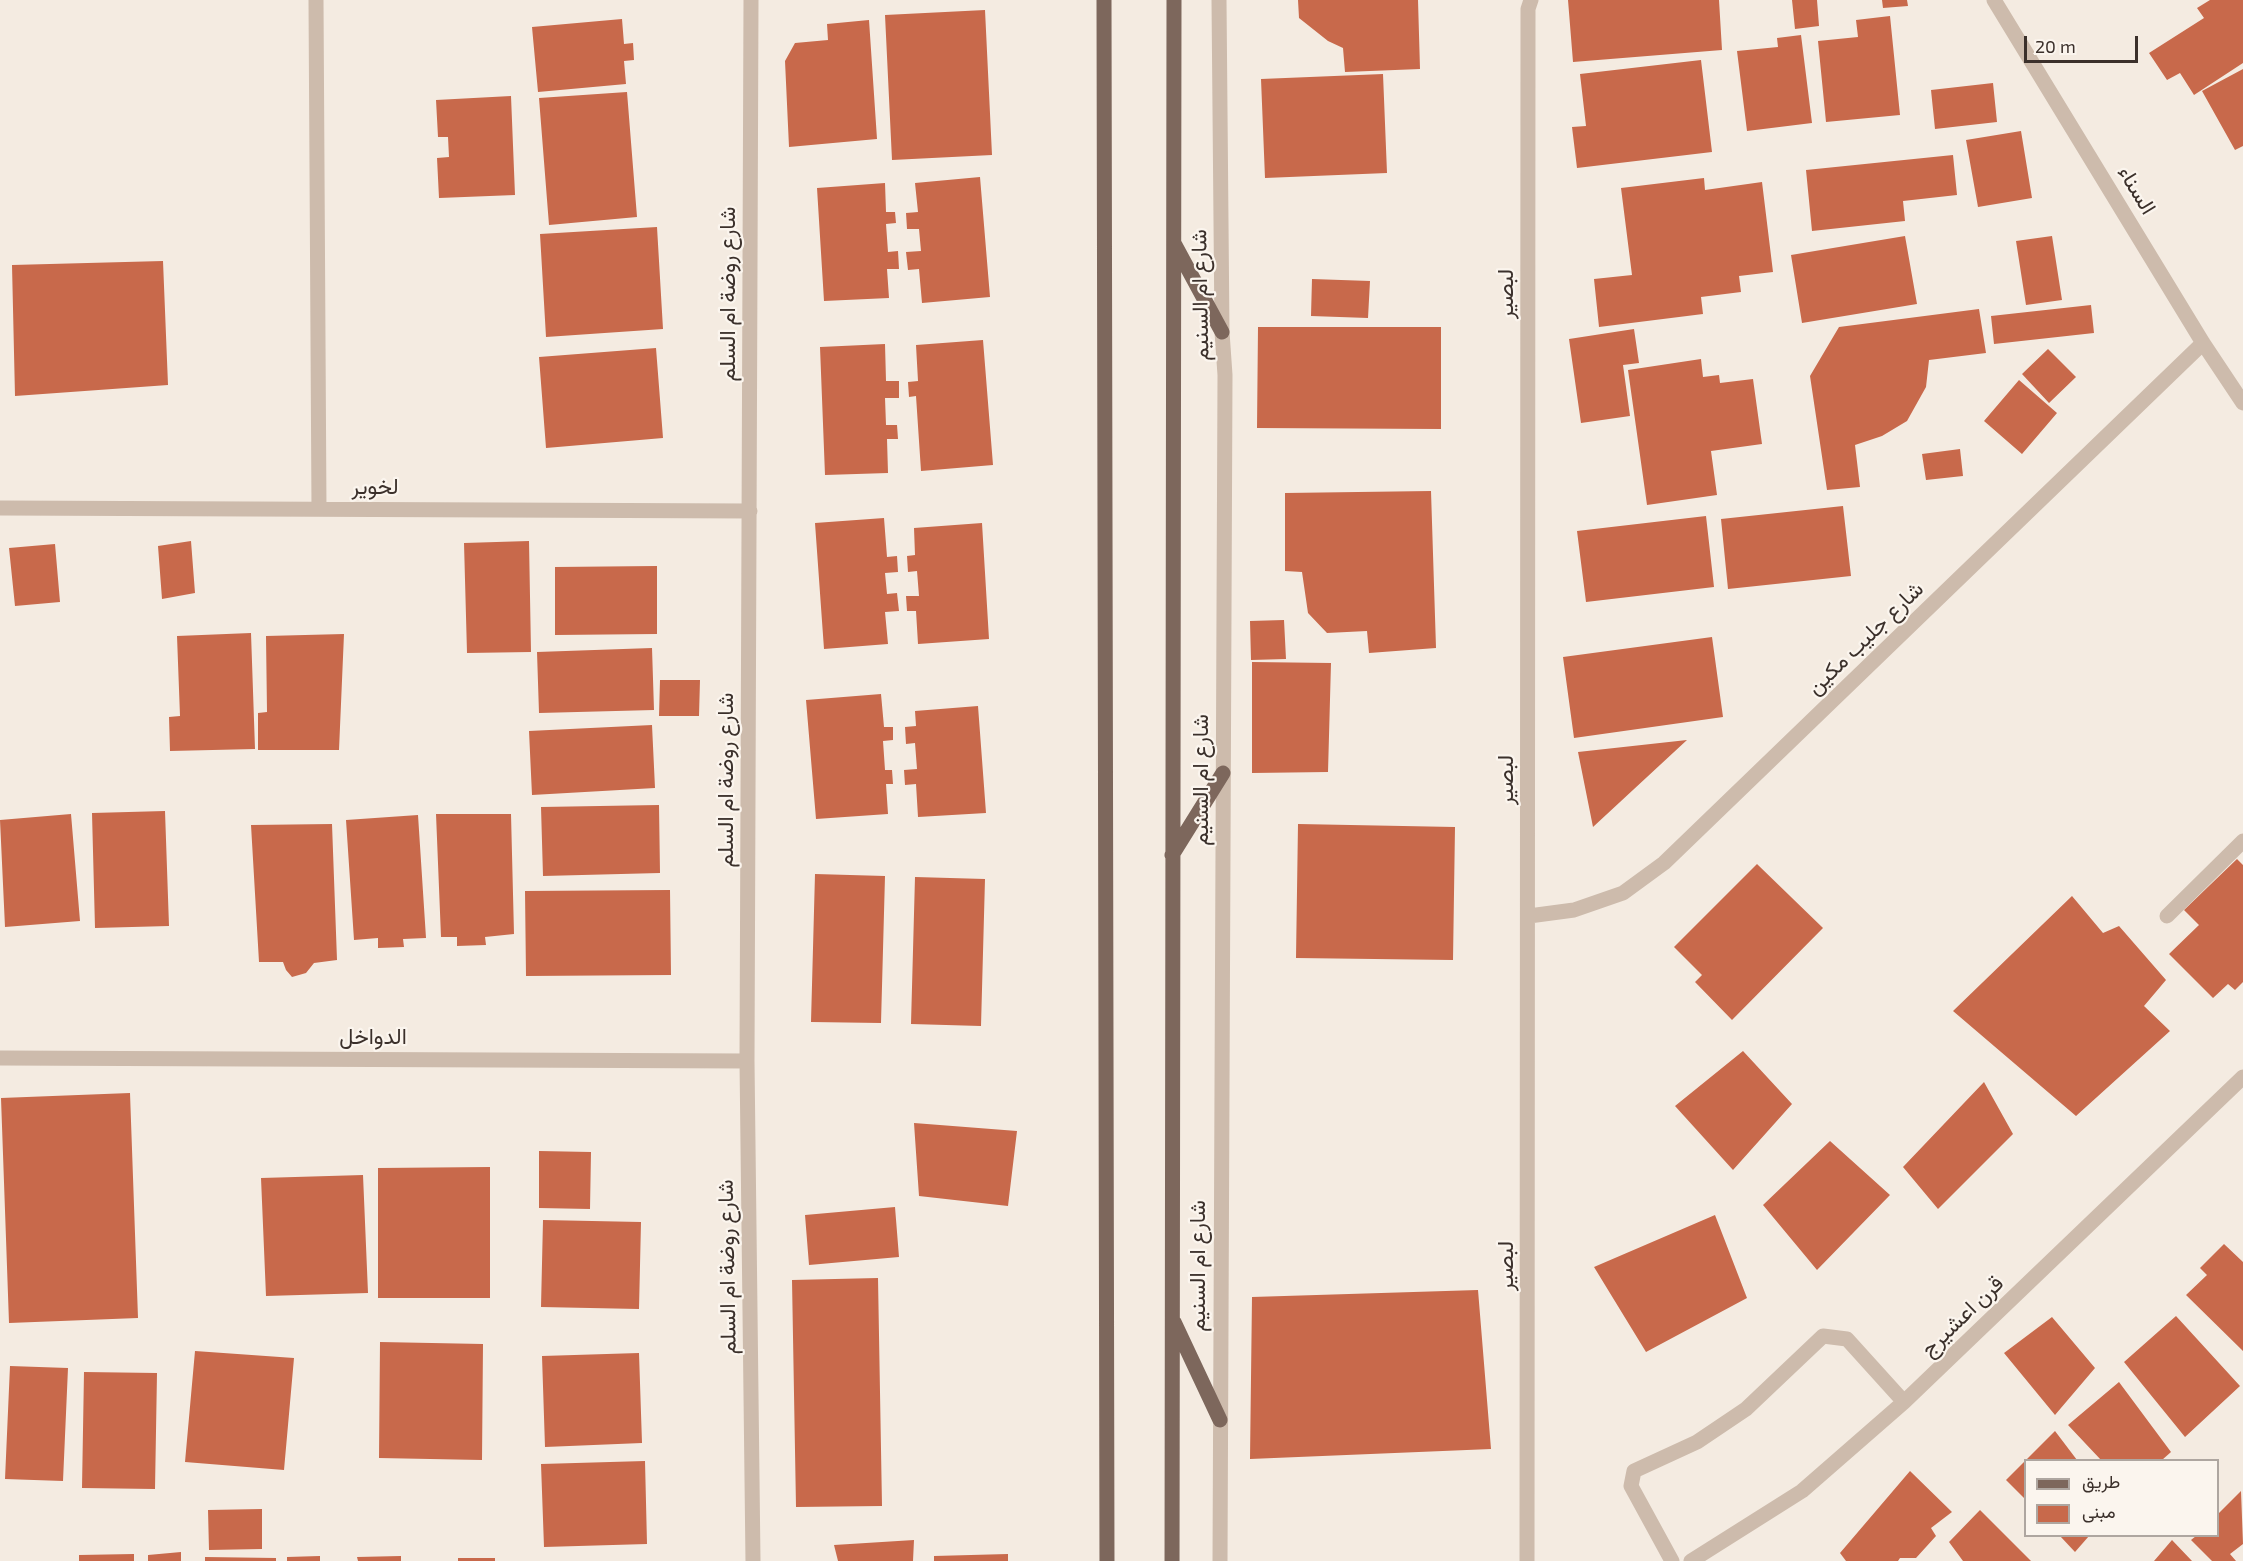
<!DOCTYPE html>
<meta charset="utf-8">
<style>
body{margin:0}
#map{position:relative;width:2243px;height:1561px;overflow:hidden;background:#f4ebe1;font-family:"Exo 2",Vazirmatn,sans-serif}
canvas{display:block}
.legend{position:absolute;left:2024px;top:1459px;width:195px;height:78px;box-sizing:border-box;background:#fbf5ee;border:2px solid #aea6a0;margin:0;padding:8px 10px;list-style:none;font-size:18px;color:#3b302b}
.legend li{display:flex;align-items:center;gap:12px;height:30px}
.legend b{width:30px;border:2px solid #aea6a0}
.scale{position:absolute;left:2024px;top:36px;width:114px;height:27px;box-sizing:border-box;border:3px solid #3b302b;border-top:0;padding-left:8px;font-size:18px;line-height:21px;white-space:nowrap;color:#3b302b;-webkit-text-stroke:4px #fbf5ee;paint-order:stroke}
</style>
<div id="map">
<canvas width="2243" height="1561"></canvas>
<ul class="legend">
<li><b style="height:8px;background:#7d675c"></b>طريق</li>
<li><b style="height:16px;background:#c8694b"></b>مبنى</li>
</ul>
<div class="scale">20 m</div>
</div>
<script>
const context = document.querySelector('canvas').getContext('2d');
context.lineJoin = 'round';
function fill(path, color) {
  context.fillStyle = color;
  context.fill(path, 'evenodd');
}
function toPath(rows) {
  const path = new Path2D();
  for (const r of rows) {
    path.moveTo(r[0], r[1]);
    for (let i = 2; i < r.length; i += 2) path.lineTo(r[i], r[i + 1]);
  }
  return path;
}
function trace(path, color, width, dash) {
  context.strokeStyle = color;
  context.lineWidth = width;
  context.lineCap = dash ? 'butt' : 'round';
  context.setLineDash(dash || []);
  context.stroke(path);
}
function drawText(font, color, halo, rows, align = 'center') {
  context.font = font + ' "Exo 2",Vazirmatn,sans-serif';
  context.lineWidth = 4.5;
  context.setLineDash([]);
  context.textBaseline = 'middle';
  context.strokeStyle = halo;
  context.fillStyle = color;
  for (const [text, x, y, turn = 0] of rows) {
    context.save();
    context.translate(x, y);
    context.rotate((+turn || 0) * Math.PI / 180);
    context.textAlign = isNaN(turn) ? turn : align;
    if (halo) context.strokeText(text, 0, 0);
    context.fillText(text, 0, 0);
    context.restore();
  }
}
fill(toPath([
 [1298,0,1418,0,1420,69,1345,72,1343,48,1328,41,1299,18],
 [1568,0,1719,0,1722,50,1573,62],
 [1792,0,1817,0,1819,26,1795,29],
 [1882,0,1907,0,1908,6,1883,8],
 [2210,0,2243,0,2243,63,2194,95,2180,73,2167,80,2149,53,2204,18,2197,8],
 [985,10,992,155,892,160,885,15],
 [1890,16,1900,115,1826,122,1818,41,1858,37,1856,20],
 [622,19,624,44,633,43,634,60,624,61,626,84,538,92,532,27],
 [869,20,877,139,789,147,785,61,795,43,828,40,827,24],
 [1801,35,1812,123,1747,131,1737,51,1778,47,1777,38],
 [1701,60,1712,152,1577,168,1572,127,1586,126,1580,74],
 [2243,69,2243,146,2235,150,2202,91],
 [1383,74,1387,173,1265,178,1261,79],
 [1993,83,1997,122,1935,129,1931,90],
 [627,92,637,217,549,225,539,98],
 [511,96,515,195,439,198,437,158,449,157,448,137,438,137,436,100],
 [2021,131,2032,198,1978,207,1966,140],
 [1953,155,1957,195,1903,201,1905,221,1812,231,1806,170],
 [980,177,990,297,922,303,919,269,908,270,906,252,921,251,919,229,907,229,906,213,918,212,915,183],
 [1704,178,1705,190,1762,182,1773,272,1739,276,1741,292,1701,297,1703,314,1599,327,1594,279,1632,275,1621,188],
 [885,183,886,212,895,212,896,223,886,224,888,252,898,251,899,269,887,269,889,298,824,301,817,188],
 [657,227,663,329,546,337,540,234],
 [1905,236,1917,304,1802,323,1791,255],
 [2052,236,2062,300,2026,305,2016,241],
 [163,261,168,385,15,396,12,265],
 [1312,279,1370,281,1368,318,1311,316],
 [2091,305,2094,333,1994,344,1991,316],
 [1979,309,1986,353,1929,360,1926,387,1907,421,1882,436,1855,445,1860,487,1827,490,1810,376,1839,327],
 [1258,327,1441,327,1441,429,1257,428],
 [1634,329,1639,363,1623,365,1630,416,1581,423,1569,339],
 [983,340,993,465,921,471,916,396,909,397,908,382,918,381,916,345],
 [885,344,886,381,899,381,899,398,885,398,886,425,897,425,898,439,887,439,888,473,825,475,820,347],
 [656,348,663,438,546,448,539,357],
 [2048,349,2076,377,2049,403,2022,374],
 [1701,359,1703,377,1719,375,1720,383,1753,379,1762,444,1711,451,1717,495,1647,505,1628,370],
 [2019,380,2057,413,2022,454,1984,421],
 [1960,449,1963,476,1926,480,1922,454],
 [1431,491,1436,648,1369,653,1367,631,1327,633,1308,613,1302,572,1285,571,1285,493],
 [1843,506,1851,576,1728,589,1721,519],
 [1706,516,1714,587,1586,602,1577,531],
 [884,518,887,557,897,556,898,572,885,573,887,594,897,593,899,611,885,612,888,644,824,649,815,523],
 [982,523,989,639,918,644,916,611,907,611,906,596,919,596,917,571,908,572,907,556,915,555,914,528],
 [191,541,195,593,162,599,158,546],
 [529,541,531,652,467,653,464,543],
 [55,544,60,602,15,606,9,548],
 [657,566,657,634,555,635,555,567],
 [1284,620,1286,659,1251,660,1250,621],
 [251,633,255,749,170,751,169,717,180,716,177,636],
 [344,634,339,750,258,750,258,713,267,712,266,636],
 [1712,637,1723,717,1574,738,1563,657],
 [652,648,654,710,539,713,537,652],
 [1252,662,1331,663,1328,772,1252,773],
 [660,680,700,680,699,716,659,716],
 [881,694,884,727,893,727,893,740,883,741,885,770,892,770,893,784,886,784,888,814,816,819,806,700],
 [978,706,986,813,918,817,916,784,905,785,904,770,917,769,915,743,906,744,905,727,916,726,915,711],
 [652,725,655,788,532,795,529,731],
 [1687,740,1593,827,1578,752],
 [659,805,660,873,543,876,541,807],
 [165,811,169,926,95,928,92,813],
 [71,814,80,921,5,927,0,820],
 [436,814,511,814,514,934,485,937,486,945,457,946,457,937,441,937],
 [418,815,426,938,403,939,404,947,378,948,378,938,354,940,346,820],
 [332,824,337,960,314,963,306,973,292,977,286,970,283,962,259,962,251,825],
 [1298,824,1455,827,1453,960,1296,958],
 [2237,859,2243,865,2243,982,2235,990,2228,984,2213,998,2169,954,2199,925,2184,910],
 [1757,864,1823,928,1732,1020,1695,982,1702,975,1674,947],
 [815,874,885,876,881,1023,811,1022],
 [915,877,985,879,981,1026,911,1024],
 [670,890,671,975,526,976,525,891],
 [2072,896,2103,933,2119,926,2166,980,2144,1006,2170,1031,2076,1116,1953,1011],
 [1743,1051,1792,1104,1733,1170,1675,1106],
 [1984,1082,2013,1134,1938,1209,1903,1167],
 [130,1093,138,1318,9,1323,1,1098],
 [914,1123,1017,1131,1008,1206,919,1196],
 [1830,1141,1890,1195,1817,1270,1763,1205],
 [539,1151,591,1152,590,1209,539,1208],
 [490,1167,490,1298,378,1298,378,1168],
 [363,1175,368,1293,266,1296,261,1178],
 [895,1207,899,1257,809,1265,805,1215],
 [1715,1215,1747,1298,1646,1352,1594,1267],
 [543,1220,641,1222,639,1309,541,1307],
 [2224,1244,2243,1262,2243,1351,2186,1295,2207,1275,2200,1268],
 [878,1278,882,1506,796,1507,792,1280],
 [1478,1290,1491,1449,1250,1459,1252,1297],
 [2176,1316,2240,1386,2185,1437,2124,1362],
 [2052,1317,2095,1368,2055,1415,2004,1353],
 [380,1342,483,1344,482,1460,379,1458],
 [195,1351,294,1358,284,1470,185,1462],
 [639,1353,642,1443,545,1447,542,1356],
 [10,1366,68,1368,63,1481,5,1479],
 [84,1372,157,1373,155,1489,82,1488],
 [2119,1382,2171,1452,2162,1460,2101,1460,2068,1425],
 [2055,1431,2077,1460,2026,1460,2026,1500,2006,1480],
 [645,1461,647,1544,544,1547,541,1464],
 [1910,1471,1952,1512,1931,1528,1936,1536,1916,1558,1900,1558,1898,1561,1846,1561,1840,1553],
 [2241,1491,2243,1544,2230,1554,2236,1561,2212,1561,2191,1540,2196,1536,2218,1536,2218,1514],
 [262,1509,262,1549,209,1550,208,1510],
 [1980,1510,2031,1561,1963,1561,1949,1542],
 [2060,1536,2089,1536,2075,1552],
 [914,1540,913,1561,838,1561,834,1545],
 [2172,1540,2192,1561,2154,1561],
 [181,1552,181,1561,148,1561,148,1555],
 [134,1554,134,1561,79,1561,79,1555],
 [1008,1554,1008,1561,934,1561,934,1556],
 [320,1556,320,1561,287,1561,287,1557],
 [401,1556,401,1561,358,1561,357,1557],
 [205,1557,276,1558,276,1561,205,1561],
 [458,1558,495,1558,495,1561,458,1561]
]), '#c8694b');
trace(toPath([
 [316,0,319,509],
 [751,0,747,1061,753,1561],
 [1219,0,1222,332,1225,375,1220,1561],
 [1994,0,2203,343,2243,403],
 [0,508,750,511],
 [1529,916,1574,910,1623,893,1664,863,2203,343],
 [2167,916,2243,841],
 [0,1058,747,1061],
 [1527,1561,1528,9,1531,0],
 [1672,1561,1631,1486,1634,1471,1697,1442,1746,1409,1823,1336,1847,1339,1904,1402],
 [1691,1561,1802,1491,1904,1402,2243,1077]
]), '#cdbbac', 15);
trace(toPath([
 [1104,0,1107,1561],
 [1175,245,1222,332],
 [1172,855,1223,773],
 [1174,1322,1220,1420],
 [1172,1561,1174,0]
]), '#7d675c', 15);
drawText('22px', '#3b302b', '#fbf5ee', [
 ["السناء",2137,190,59],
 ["شارع روضة ام السلم",728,294,-90],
 ["لبصير",1506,294,-90],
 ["شارع ام السنيم",1200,295,-91],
 ["لخوير",375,487],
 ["شارع جليب مكين",1865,638,-44],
 ["شارع روضة ام السلم",726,780,-90],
 ["شارع ام السنيم",1201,780,-90],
 ["لبصير",1506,780,-90],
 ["الدواخل",373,1037],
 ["شارع ام السنيم",1198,1266,-90],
 ["لبصير",1506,1266,-90],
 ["شارع روضة ام السلم",727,1267,-91],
 ["قرن اعشيرج",1962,1316,-44]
]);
</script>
